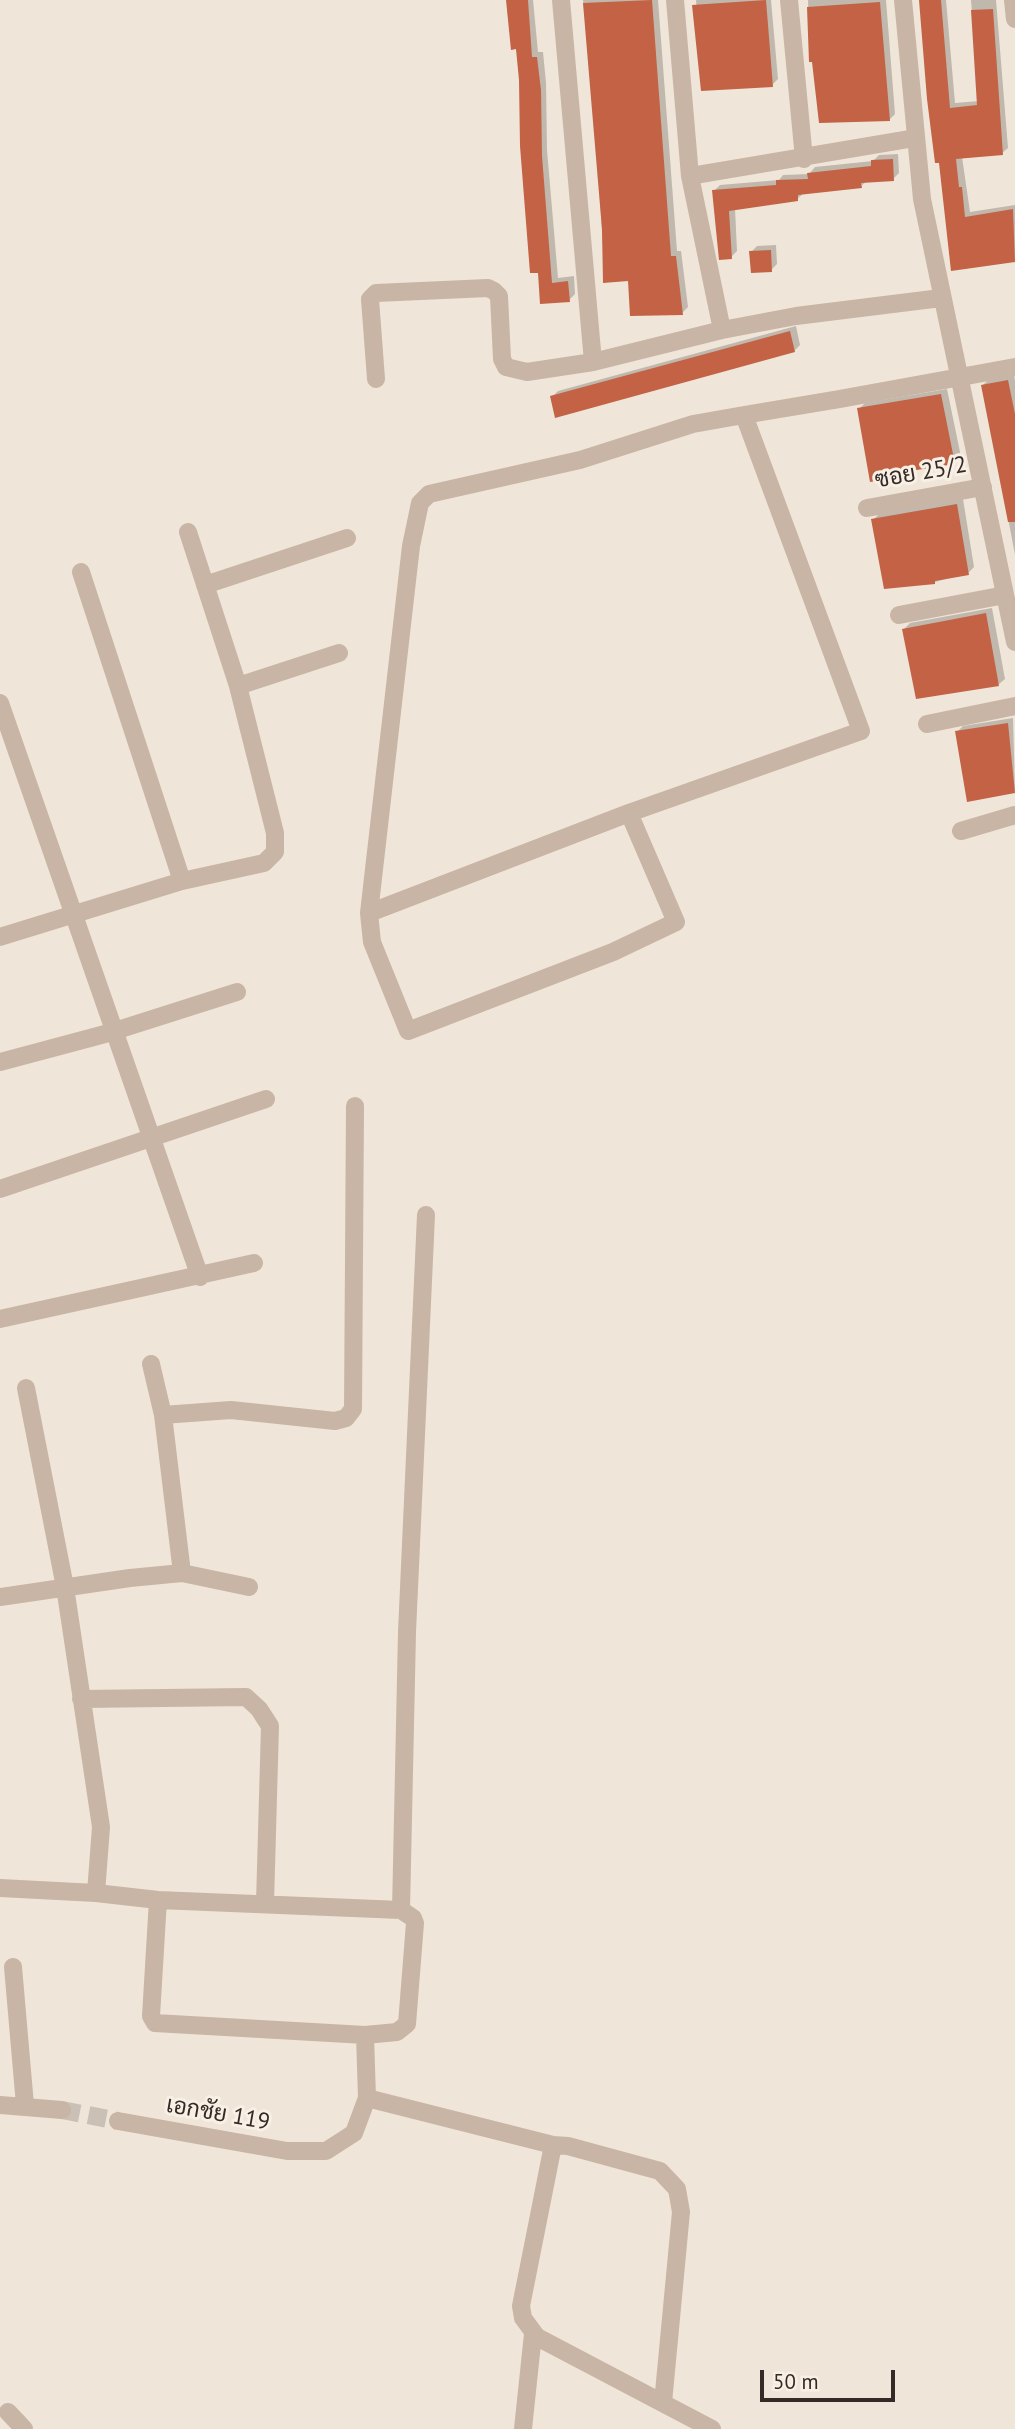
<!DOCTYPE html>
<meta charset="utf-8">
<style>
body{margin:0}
#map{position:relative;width:1015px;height:2429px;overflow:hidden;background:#f0e5d9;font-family:"PT Sans",sans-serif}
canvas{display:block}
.scale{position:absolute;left:760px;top:2370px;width:135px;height:32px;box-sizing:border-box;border:4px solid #342a26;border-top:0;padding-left:9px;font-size:21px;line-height:24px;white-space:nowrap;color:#342a26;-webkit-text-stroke:5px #f8efe5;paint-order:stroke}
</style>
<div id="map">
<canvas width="1015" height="2429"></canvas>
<div class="scale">50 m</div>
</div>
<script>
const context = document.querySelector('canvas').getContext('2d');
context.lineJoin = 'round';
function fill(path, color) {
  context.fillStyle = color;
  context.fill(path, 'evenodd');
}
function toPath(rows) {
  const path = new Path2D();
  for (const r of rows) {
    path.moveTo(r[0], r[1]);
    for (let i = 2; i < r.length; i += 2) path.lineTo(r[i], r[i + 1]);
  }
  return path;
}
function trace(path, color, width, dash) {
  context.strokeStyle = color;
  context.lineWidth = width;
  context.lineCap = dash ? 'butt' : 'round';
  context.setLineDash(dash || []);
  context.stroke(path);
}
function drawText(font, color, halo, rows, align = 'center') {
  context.font = font + ' "PT Sans",Sarabun,sans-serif';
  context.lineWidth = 6;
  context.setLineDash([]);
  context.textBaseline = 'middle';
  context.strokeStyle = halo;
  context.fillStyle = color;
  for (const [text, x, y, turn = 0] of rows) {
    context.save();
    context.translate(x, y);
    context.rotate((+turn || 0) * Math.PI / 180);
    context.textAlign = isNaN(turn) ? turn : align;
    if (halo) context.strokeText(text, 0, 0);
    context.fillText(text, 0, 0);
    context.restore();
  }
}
fill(toPath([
 [509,0,533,0,538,52,543,52,546,83,547,150,558,278,574,276,575,294,569,300,542,302,521,80],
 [583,0,658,0,677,251,681,251,688,307,682,313,630,279,605,281,595,119],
 [696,0,771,0,778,79,772,85,702,89],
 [808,0,886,0,895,114,889,120,810,60],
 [921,0,946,0,955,103,979,101,971,0,996,0,1008,148,1002,153,962,157,970,212,1015,205,1015,260,952,269],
 [898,154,899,173,893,179,867,181,861,186,804,193,797,199,735,208,737,251,731,257,714,191,720,185,779,180,783,175,809,174,815,167,873,161,879,155],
 [776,245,777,264,771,270,751,252,757,246],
 [796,326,800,345,794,351,552,397,558,391],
 [1014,375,1015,381,1015,555,983,385,989,379],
 [947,389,961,457,955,463,896,472,891,476,859,409,865,403],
 [963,499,974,567,968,573,935,582,873,520,879,514],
 [992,608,1005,679,999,684,904,629,910,623],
 [1013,718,1015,791,968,800,957,732,963,726]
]), '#0003');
fill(toPath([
 [506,0,528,0,532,57,537,57,541,90,542,156,552,283,568,281,570,302,540,304,538,273,530,273,520,146,519,80,516,49,511,50],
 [652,0,671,256,676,256,683,315,630,316,628,281,603,283,602,229,583,3],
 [766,0,773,87,701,91,692,5],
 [919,0,941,0,950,108,977,105,971,10,993,9,1003,155,956,159,959,187,962,187,965,217,1013,209,1015,262,951,271,939,163,935,163,927,99],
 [880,2,890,121,819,123,812,62,809,62,807,7],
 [893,159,894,181,861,183,862,188,798,195,798,201,729,211,732,259,719,260,712,190,776,185,776,180,808,179,807,173,871,166,871,160],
 [771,250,772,272,751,273,749,251],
 [790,331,795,352,555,418,550,396],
 [1008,380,1015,414,1015,522,1008,522,981,385],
 [941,394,955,464,891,474,892,478,870,482,857,408],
 [957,504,969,575,935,581,935,584,884,589,871,519],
 [986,613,999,686,916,699,902,629],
 [1008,723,1015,793,967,802,955,731]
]), '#c36244');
trace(toPath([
 [62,2110,118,2121]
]), '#cac0b5', 18, [18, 9]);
trace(toPath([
 [561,0,593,362],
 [675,0,690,176,722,330],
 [789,0,804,159],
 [903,0,922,199,1015,642],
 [1013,0,1015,19],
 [690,176,915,138],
 [376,379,370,299,376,293,488,288,494,291,499,296,502,359,506,367,527,372,593,362,722,330,796,316,941,298],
 [744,415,861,731,629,813,676,922,613,952,408,1031,372,942,369,913,411,546,420,503,429,494,580,460,693,424,744,415,839,399,1015,367],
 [867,508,983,487],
 [81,572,182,881],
 [205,585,347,538],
 [899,615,1005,595],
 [238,686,339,653],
 [0,703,200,1277],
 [927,724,1015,706],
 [961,831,1015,815],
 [369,913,629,813],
 [0,937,182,881,264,863,275,852,275,833,238,686,188,532],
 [0,1062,105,1034,237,992],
 [0,1189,266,1099],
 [0,1319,254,1263],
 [151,1364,163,1415,182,1573],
 [26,1388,65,1587,101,1827,96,1893],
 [163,1415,231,1410,335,1421,346,1418,353,1409,355,1106],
 [0,1597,130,1578,182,1573,249,1587],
 [81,1699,246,1697,259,1709,270,1726,265,1903],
 [0,1888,96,1893,158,1900,401,1910,413,1918,415,1923,407,2024,397,2032,365,2035,155,2023,151,2016,158,1900],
 [401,1910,407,1632,426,1215],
 [13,1967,25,2105],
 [367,2098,553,2145,521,2306,523,2318,537,2337,712,2429],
 [0,2105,62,2110],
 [118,2121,287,2151,326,2151,354,2133,367,2098,365,2035],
 [553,2145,568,2146,660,2171,677,2189,681,2212,663,2403],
 [8,2412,24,2429],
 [523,2429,533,2334]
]), '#c8b5a5', 18);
drawText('23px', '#342a26', '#f8efe5', [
 ["ซอย 25/2",921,473,-10],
 ["เอกชัย 119",218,2114,10]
]);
</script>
